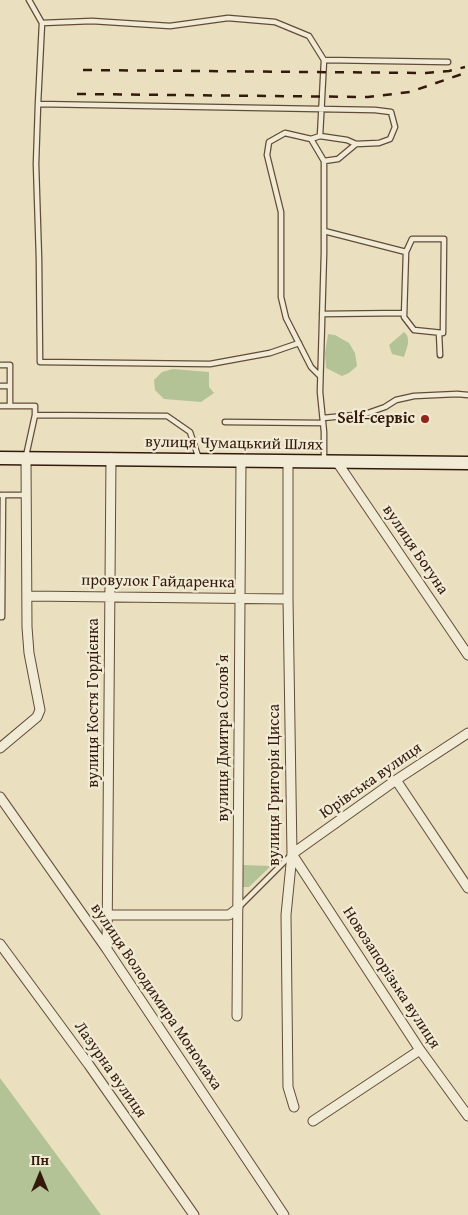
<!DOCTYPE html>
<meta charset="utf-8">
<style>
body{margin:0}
#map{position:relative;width:468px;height:1215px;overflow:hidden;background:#eae0bf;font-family:"Gentium Book Plus",serif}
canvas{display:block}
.north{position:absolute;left:15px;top:1150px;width:50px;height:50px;-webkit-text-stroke:4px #f1ebd5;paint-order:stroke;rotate:0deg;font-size:14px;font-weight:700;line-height:20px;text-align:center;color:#341a0c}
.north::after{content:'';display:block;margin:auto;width:18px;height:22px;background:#341a0c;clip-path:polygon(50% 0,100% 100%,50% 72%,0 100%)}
</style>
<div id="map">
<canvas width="468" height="1215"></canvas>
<div class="north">Пн</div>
</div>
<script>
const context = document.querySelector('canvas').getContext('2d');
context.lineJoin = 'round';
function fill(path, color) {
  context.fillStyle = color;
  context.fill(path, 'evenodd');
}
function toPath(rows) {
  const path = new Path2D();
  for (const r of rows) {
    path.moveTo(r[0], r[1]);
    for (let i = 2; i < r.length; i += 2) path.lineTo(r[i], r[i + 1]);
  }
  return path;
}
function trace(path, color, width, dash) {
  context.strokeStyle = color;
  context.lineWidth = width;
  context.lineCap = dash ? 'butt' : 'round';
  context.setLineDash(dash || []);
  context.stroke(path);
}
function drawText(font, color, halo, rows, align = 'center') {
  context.font = font + ' "Gentium Book Plus",serif';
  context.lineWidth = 4.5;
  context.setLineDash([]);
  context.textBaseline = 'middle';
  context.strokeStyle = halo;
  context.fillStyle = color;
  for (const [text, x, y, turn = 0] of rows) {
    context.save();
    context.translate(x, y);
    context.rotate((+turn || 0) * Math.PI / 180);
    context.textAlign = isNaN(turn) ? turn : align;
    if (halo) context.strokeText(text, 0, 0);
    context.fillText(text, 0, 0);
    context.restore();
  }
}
fill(toPath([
 [404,332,407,335,408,339,408,344,404,357,392,354,389,345],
 [328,334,335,335,349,343,355,353,357,366,349,373,342,376,326,368,325,353],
 [173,369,209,372,209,387,214,393,201,402,164,399,155,390,154,380,162,372],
 [243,865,271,866,249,887,243,887],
 [0,1078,14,1097,101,1215,0,1215]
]), '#b3c395');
const lane = toPath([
 [29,0,42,23],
 [38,104,42,23,92,21,170,26,228,18,275,22,309,36,324,60],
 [320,136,324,60,448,62],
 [324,161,338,159,356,144],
 [324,231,406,252,412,239,444,239,443,333,414,330,404,317,406,252],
 [322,314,404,313],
 [439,333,440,355],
 [299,343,270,353,210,364,40,362,39,259,36,164,38,104,375,110,391,112,395,127,390,139,379,143,356,144,347,140,320,136,311,139],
 [0,365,10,365,10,406,0,406],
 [320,376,311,367,286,318,281,297,281,212,267,155,269,142,285,133,311,139,324,161,324,253,320,392,324,432,324,461],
 [0,386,10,386],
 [10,406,35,406,35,415],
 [323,418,365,414,385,407,396,400,414,396,457,394,468,395],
 [225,422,323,423],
 [26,456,35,415,167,416,190,432,199,459],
 [1,495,26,495],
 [0,617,2,617,3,495],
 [238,908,291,855]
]);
const street = toPath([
 [288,462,288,599,292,854,286,915,288,1087,294,1107],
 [337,462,468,655],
 [28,596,288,599],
 [468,733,396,780,292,854,420,1050,468,1116],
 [0,748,37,717,40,710,29,653,27,627,26,458],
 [396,780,468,888],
 [0,797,106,948,284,1215],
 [107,915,229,915,238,908],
 [0,944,89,1065,194,1215],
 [107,948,111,458],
 [237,1016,241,461],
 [313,1121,420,1050]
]);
const secondary = toPath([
 [0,458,468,463]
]);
trace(lane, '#624c39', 7);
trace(street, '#624c39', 11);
trace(secondary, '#341a0c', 15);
trace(lane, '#f1ebd5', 4.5);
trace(street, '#f1ebd5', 9);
trace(secondary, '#f1ebd5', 12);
trace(toPath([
 [83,70,426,73,449,71,465,67],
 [77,94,368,97,410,92,468,72]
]), '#341a0c', 2.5, [9, 9]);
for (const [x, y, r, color] of [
 [425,419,5,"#8f2418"]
]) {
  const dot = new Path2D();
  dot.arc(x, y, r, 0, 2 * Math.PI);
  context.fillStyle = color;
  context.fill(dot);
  trace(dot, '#f1ebd5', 2);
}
drawText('bold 16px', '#341a0c', '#f1ebd5', [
 ["Self-сервіс",415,419]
], 'right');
drawText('16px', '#341a0c', '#f1ebd5', [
 ["вулиця Чумацький Шлях",234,444,1],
 ["вулиця Богуна",415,550,56],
 ["провулок Гайдаренка",158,582,1],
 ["вулиця Костя Гордієнка",94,703,-90],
 ["вулиця Дмитра Соловʼя",224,738,-90],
 ["Юрівська вулиця",371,781,-35],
 ["вулиця Григорія Цисса",275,785,-90],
 ["Новозапорізька вулиця",391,978,57],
 ["вулиця Володимира Мономаха",156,997,56],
 ["Лазурна вулиця",110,1070,55]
]);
</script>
